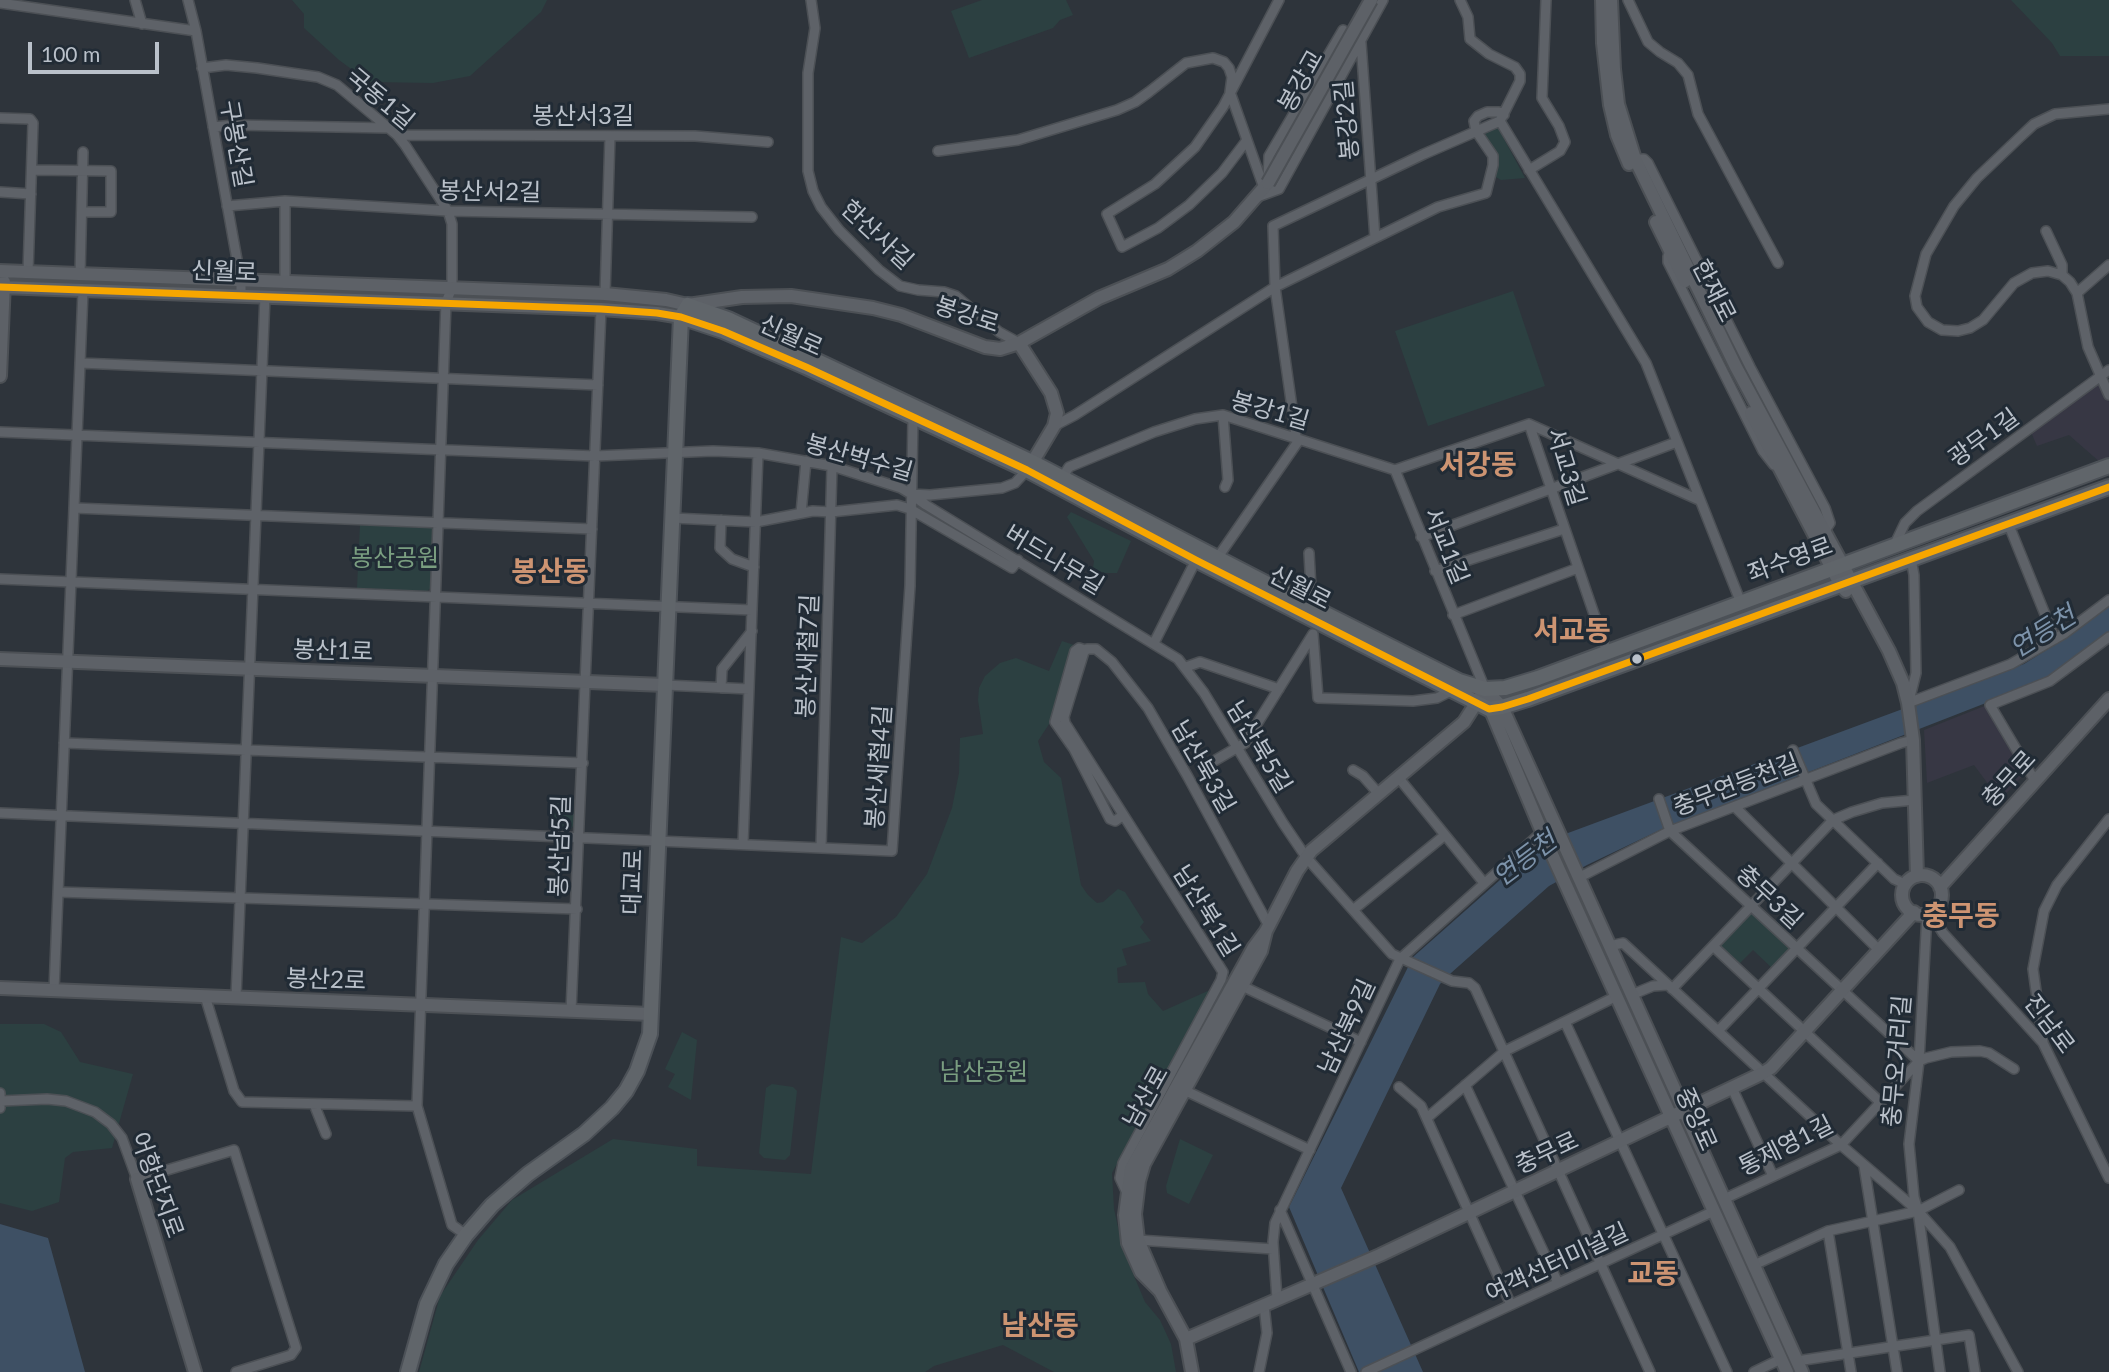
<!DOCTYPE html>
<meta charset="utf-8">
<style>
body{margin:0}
#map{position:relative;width:2109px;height:1372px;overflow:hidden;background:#2e343b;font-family:Lato,sans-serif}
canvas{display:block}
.scale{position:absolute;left:28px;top:42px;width:131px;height:32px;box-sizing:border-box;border:4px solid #bac1ca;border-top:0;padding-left:9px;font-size:21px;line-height:24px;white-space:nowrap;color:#bac1ca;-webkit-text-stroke:5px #212b35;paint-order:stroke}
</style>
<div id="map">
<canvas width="2109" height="1372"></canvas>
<div class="scale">100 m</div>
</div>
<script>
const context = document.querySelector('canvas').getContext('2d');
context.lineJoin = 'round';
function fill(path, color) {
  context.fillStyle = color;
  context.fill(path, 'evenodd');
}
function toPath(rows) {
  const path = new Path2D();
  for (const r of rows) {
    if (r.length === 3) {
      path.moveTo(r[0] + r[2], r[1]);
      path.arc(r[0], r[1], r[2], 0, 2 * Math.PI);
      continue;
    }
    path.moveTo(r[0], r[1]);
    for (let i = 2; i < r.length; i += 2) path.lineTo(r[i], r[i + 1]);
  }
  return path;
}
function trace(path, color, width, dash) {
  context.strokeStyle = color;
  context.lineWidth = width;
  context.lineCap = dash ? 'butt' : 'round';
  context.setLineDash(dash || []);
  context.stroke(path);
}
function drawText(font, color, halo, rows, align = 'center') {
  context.font = font + ' Lato,"Noto Sans KR",sans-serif';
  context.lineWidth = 6;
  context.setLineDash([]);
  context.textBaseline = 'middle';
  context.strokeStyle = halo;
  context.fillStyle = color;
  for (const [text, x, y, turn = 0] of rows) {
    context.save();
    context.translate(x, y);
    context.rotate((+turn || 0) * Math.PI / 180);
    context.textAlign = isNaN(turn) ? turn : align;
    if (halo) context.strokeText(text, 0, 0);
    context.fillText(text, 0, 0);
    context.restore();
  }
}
fill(toPath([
 [2096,383,2102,383,2109,402,2109,460,2101,463,2069,435,2037,446,2030,430],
 [1987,705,2027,771,2000,800,1974,765,1927,783,1924,730]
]), '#373744');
fill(toPath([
 [292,0,547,0,541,12,470,76,433,83,369,82,339,60,304,28,304,14],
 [982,0,1066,0,1073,15,1060,20,1053,28,969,58,951,11],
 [2011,0,2109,0,2109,56,2060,56,2052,43],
 [1497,126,1525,178,1501,180,1494,176,1497,157,1485,136,1486,132],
 [1513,291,1545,386,1428,426,1395,331],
 [1071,512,1131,541,1117,573,1103,573,1093,568,1094,561,1067,517],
 [360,525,434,528,431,588,427,591,357,588],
 [1062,641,1074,645,1051,721,1038,741,1044,762,1061,778,1081,885,1088,895,1097,903,1103,902,1118,889,1125,892,1144,922,1140,927,1151,941,1122,949,1127,965,1117,968,1118,983,1145,982,1148,994,1163,1011,1210,990,1112,1173,1114,1209,1123,1250,1145,1302,1160,1320,1171,1344,1176,1372,1054,1372,1003,1345,934,1366,925,1372,419,1372,440,1296,478,1240,512,1200,613,1139,697,1149,697,1166,811,1174,841,937,862,943,896,917,927,874,952,808,959,773,960,738,983,734,978,700,979,688,985,676,1000,663,1016,658,1049,671],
 [553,797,577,798,576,822,570,830,553,829],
 [1750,911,1791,950,1773,969,1753,950,1737,966,1717,947],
 [0,1024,44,1024,61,1032,80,1062,133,1074,112,1148,73,1152,65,1158,59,1202,32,1211,0,1203],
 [682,1032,697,1040,691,1100,668,1087,675,1074,665,1069],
 [772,1084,793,1087,797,1091,790,1155,785,1160,764,1158,759,1153,766,1088],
 [1180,1139,1213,1155,1189,1204,1167,1193,1166,1186]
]), '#2c4041');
fill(toPath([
 [2109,606,2109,634,2050,678,1660,830,1587,865,1549,886,1451,973,1440,984,1341,1188,1423,1372,1359,1372,1289,1207,1413,957,1535,849,1568,833,2024,664,2064,639],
 [0,1224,48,1238,85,1372,0,1372]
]), '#3e5064');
const street = toPath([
 [135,0,142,24],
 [188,0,196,31,241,282,241,295],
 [811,0,815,28,808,73,808,171,813,191,821,207,839,230,879,270,900,286,918,290,944,292,956,296,999,332,1019,343],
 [1628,0,1648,42,1660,52,1678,63,1688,75,1698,114,1778,263],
 [0,3,196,31],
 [1361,43,1375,238],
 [202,68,226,65,257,68,318,77,337,85,397,135,405,145,448,211,452,224,452,288,446,302,417,1106,452,1225,466,1235],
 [0,118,30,119,33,123,28,272],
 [1500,121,1646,363,1741,603],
 [213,127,234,125,389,128],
 [397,135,695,136,768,142],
 [1247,140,1222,173,1189,205,1158,228,1122,247,1107,214,1155,184,1195,147,1223,107,1279,0],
 [938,151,1018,140,1117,110,1135,102,1149,92,1186,63,1213,58,1224,62,1229,68,1232,77,1230,92,1264,188],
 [1635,159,1644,159,1648,163,1750,367,1825,508,1830,523,1824,532],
 [32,170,111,171,111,212,82,212],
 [1529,170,1560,151,1565,142,1559,126,1542,98,1546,0],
 [1268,180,1269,156,1343,30,1356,38],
 [0,192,31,194],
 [1257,197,1279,189,1383,0],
 [285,201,285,283],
 [227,206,285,201,448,211,752,217],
 [2046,231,2062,265,2062,275],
 [1671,254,1668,256,1668,262,1763,451,1774,465],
 [2109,265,2077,293,2088,347,2109,395],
 [80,275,83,152],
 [2077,293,2070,282,2062,275,2048,271,2032,273,2014,283,1983,320,1970,328,1958,331,1942,330,1928,322,1917,307,1915,296,1926,254,1954,206,1977,178,2019,138,2034,124,2055,114,2109,109],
 [605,294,610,136],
 [80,363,598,385],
 [1223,415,1228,480,1225,487],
 [1529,424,1607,652],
 [1529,424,1699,500],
 [1054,426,1075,415,1275,287,1438,207,1486,193,1493,165,1493,156,1476,131,1474,121,1478,116,1487,112,1499,112,1504,115],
 [0,432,595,456,713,451,758,453,832,466,901,488,911,494,930,495,1002,488,1015,483,1027,470],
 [1395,470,1485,689],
 [1395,470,1529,424],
 [1062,478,1069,467,1154,432,1195,419,1223,415,1395,470],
 [911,494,926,505,1178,659,1204,693,1283,823,1306,857,1392,954,1452,981,1469,983,1475,988,1650,1372],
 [74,508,592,529],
 [801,513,806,461],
 [673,518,756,522,813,511,831,512,897,505,910,509,1012,568,1018,560],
 [721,520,720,548,732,559,754,567],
 [2008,523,2055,639],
 [1421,537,1677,442],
 [1894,546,1905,523,1917,511,2109,370],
 [1309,553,1312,607],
 [1218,557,1297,443,1275,287,1273,226,1424,154,1500,121,1520,81,1520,74,1515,67,1489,54,1470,39,1468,17,1460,0],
 [1435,571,1564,529],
 [0,579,752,610],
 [1453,615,1578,568],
 [1313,634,1318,698,1413,701,1437,698,1451,691],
 [1154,643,1196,560],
 [1085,650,1079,648,1075,651,1055,722,1074,749,1110,819,1115,821,1122,816],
 [1186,667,1200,662,1279,689],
 [665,685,749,689],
 [721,688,722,669,752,631],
 [1909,701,1916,673,1914,575,1911,559],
 [1908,703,2011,664,2065,633,2109,600],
 [64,743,583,763],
 [1793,750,1816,804,1894,879,1905,884],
 [1214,761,1245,743,1313,634],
 [1353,770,1363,776,1378,793],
 [1398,777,1484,883],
 [2035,781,1990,705,2050,681,2109,637],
 [1659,799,1670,831,1919,1061],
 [1735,807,1879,950],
 [0,813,892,851,910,586,913,417],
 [743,844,758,453],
 [821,848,832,466],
 [1578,878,1670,831,1901,743,1913,740],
 [58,892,577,909],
 [1353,910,1445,835],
 [1930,912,1943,933,2043,1043,2109,1178],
 [1927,914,1919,1061,1909,1144,1914,1197,1918,1211,1940,1372],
 [1609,946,1623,943,1841,1145,1918,1211,1950,1247,2018,1372],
 [1713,946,1880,1102],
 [1242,986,1361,1042],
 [1672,989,1833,820,1852,812,1882,803,1915,800],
 [54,990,83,291],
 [1631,995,1653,986,1668,985],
 [205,996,234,1091,242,1102,417,1106],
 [236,997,265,296],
 [571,1011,601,309],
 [1565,1022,1727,1372],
 [1718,1031,1878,863],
 [2043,1042,2033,969,2044,911,2057,885,2109,819],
 [1465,1085,1558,1283],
 [1399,1087,1421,1106,1511,1305],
 [1732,1088,1773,1176],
 [1184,1090,1310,1150],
 [0,1093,0,1108],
 [1,1101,47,1099,66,1101,95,1112,111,1124,122,1138,137,1179,234,1150,296,1348,291,1355,236,1372],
 [314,1104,326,1134],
 [1427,1118,1505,1051,1617,996],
 [1864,1166,1897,1372],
 [1127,1193,1120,1178,1123,1163,1221,980,1223,972,1065,723,1064,717,1071,694,1084,652,1087,649,1096,649,1112,662,1148,708,1188,777,1269,926],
 [1724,1199,1841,1145,1919,1061,1926,1058,1951,1052,1980,1051,1989,1053,2014,1069],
 [1280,1210,1351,1372],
 [1828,1231,1851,1372],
 [1138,1240,1273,1249],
 [1754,1265,1828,1231,1918,1211,1959,1190],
 [1277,1299,1273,1242,1275,1223,1400,959,1542,832],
 [1797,1361,1969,1335,1975,1372],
 [1259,1372,1267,1333,1264,1305],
 [1366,1372,1714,1211],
 [1754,1372,1781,1359]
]);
const secondary = toPath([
 [1602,0,1603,43,1610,105,1617,135,1629,164],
 [1611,0,1614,69,1618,104,1635,159,1736,367,1889,651,1903,683,1908,703,1913,740,1917,876],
 [1656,222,1685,281],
 [0,271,605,294,666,300,688,305,742,297,791,296,873,308,901,315,985,347,1000,349,1019,343,1099,298,1168,269,1197,251,1234,222,1268,183],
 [0,287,601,309,657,313,681,317],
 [1019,343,1051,393,1057,413,1054,426,1029,468],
 [0,376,4,282],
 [1751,413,1840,584,1846,591],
 [0,659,665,685],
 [1485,689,1502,707,1802,1372],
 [1487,701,1545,839,1787,1372],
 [1922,895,20],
 [1940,887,2109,699],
 [1266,931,1297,871,1311,851,1464,722,1482,694],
 [0,988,651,1014],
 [137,1179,195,1372],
 [1160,1291,1141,1272,1128,1243,1125,1215,1131,1169,1254,947,1266,931,1261,951,1144,1164,1139,1181,1135,1214,1138,1240,1160,1291,1186,1339,1192,1372],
 [1186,1339,1380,1255,1763,1073,1771,1068,1914,912]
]);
const primary = toPath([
 [681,317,723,331,806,367,1027,470,1196,560,1489,709,1502,707,1528,699,2109,487],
 [408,1372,427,1304,446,1264,466,1235,492,1205,528,1174,584,1134,612,1108,626,1091,637,1071,650,1034,681,317,688,305,728,319,1032,462,1312,607,1459,681,1485,689,1505,688,1538,678,2109,466]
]);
trace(street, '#4c5055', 12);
trace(secondary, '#4c5055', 16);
trace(primary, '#4c5157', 18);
trace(street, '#5e6268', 9);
trace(secondary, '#5d6167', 12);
trace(primary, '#60656a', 14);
const secondaryBridge = toPath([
 [1268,183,1371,0]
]);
trace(secondaryBridge, '#4c5055', 16, []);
trace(secondaryBridge, '#5d6167', 12);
trace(toPath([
 [0,287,601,309,657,313,681,317,723,331,806,367,1027,470,1196,560,1489,709,1502,707,1528,699,2109,487]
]), '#f7a600', 7);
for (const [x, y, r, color] of [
 [1637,659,6,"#bac1ca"]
]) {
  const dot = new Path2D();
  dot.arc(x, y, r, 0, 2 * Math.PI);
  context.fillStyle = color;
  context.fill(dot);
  trace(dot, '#212b35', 2.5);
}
drawText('24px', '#bac1ca', '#212b35', [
 ["봉강교",1301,81,-61],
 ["국동1길",380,99,40],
 ["봉산서3길",583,116],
 ["봉강2길",1347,120,-95],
 ["구봉산길",236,144,80],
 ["봉산서2길",490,192,1],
 ["한산사길",877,235,43],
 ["신월로",224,272,2],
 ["한재로",1714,291,63],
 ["봉강로",967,315,18],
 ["신월로",791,336,24],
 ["봉강1길",1270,411,16],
 ["광무1길",1984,438,-36],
 ["봉산벅수길",859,458,16],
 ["서교3길",1566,467,73],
 ["서교1길",1446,546,68],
 ["버드나무길",1054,560,31],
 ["좌수영로",1790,560,-20],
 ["신월로",1300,588,27],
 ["봉산1로",333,651,2],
 ["봉산새철7길",808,656,-88],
 ["남산북5길",1259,747,59],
 ["봉산새철4길",879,767,-86],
 ["남산북3길",1203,767,60],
 ["충무로",2009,779,-48],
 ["충무연등천길",1736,785,-21],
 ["봉산남5길",560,846,-88],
 ["대교로",633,882,-88],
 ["충무3길",1769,897,43],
 ["남산북1길",1206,911,58],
 ["봉산2로",326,980,2],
 ["진남로",2049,1024,53],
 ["남산북9길",1347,1027,-65],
 ["충무오거리길",1897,1061,-85],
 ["남산로",1146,1097,-61],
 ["중앙로",1696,1119,66],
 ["통제영1길",1786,1146,-27],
 ["충무로",1547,1153,-25],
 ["어항단지로",157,1185,70],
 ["여객선터미널길",1557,1263,-25]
]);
drawText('24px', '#7a9e80', '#212b35', [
 ["봉산공원",395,558],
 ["남산공원",984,1072]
]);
drawText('italic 26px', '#7d93aa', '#212b35', [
 ["연등천",2043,632,-32],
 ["연등천",1525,859,-37]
]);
drawText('bold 28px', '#cd9472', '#212b35', [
 ["서강동",1478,465],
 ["봉산동",550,572],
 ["서교동",1572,631],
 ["충무동",1961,916],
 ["교동",1653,1274],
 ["남산동",1040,1326]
]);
</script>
